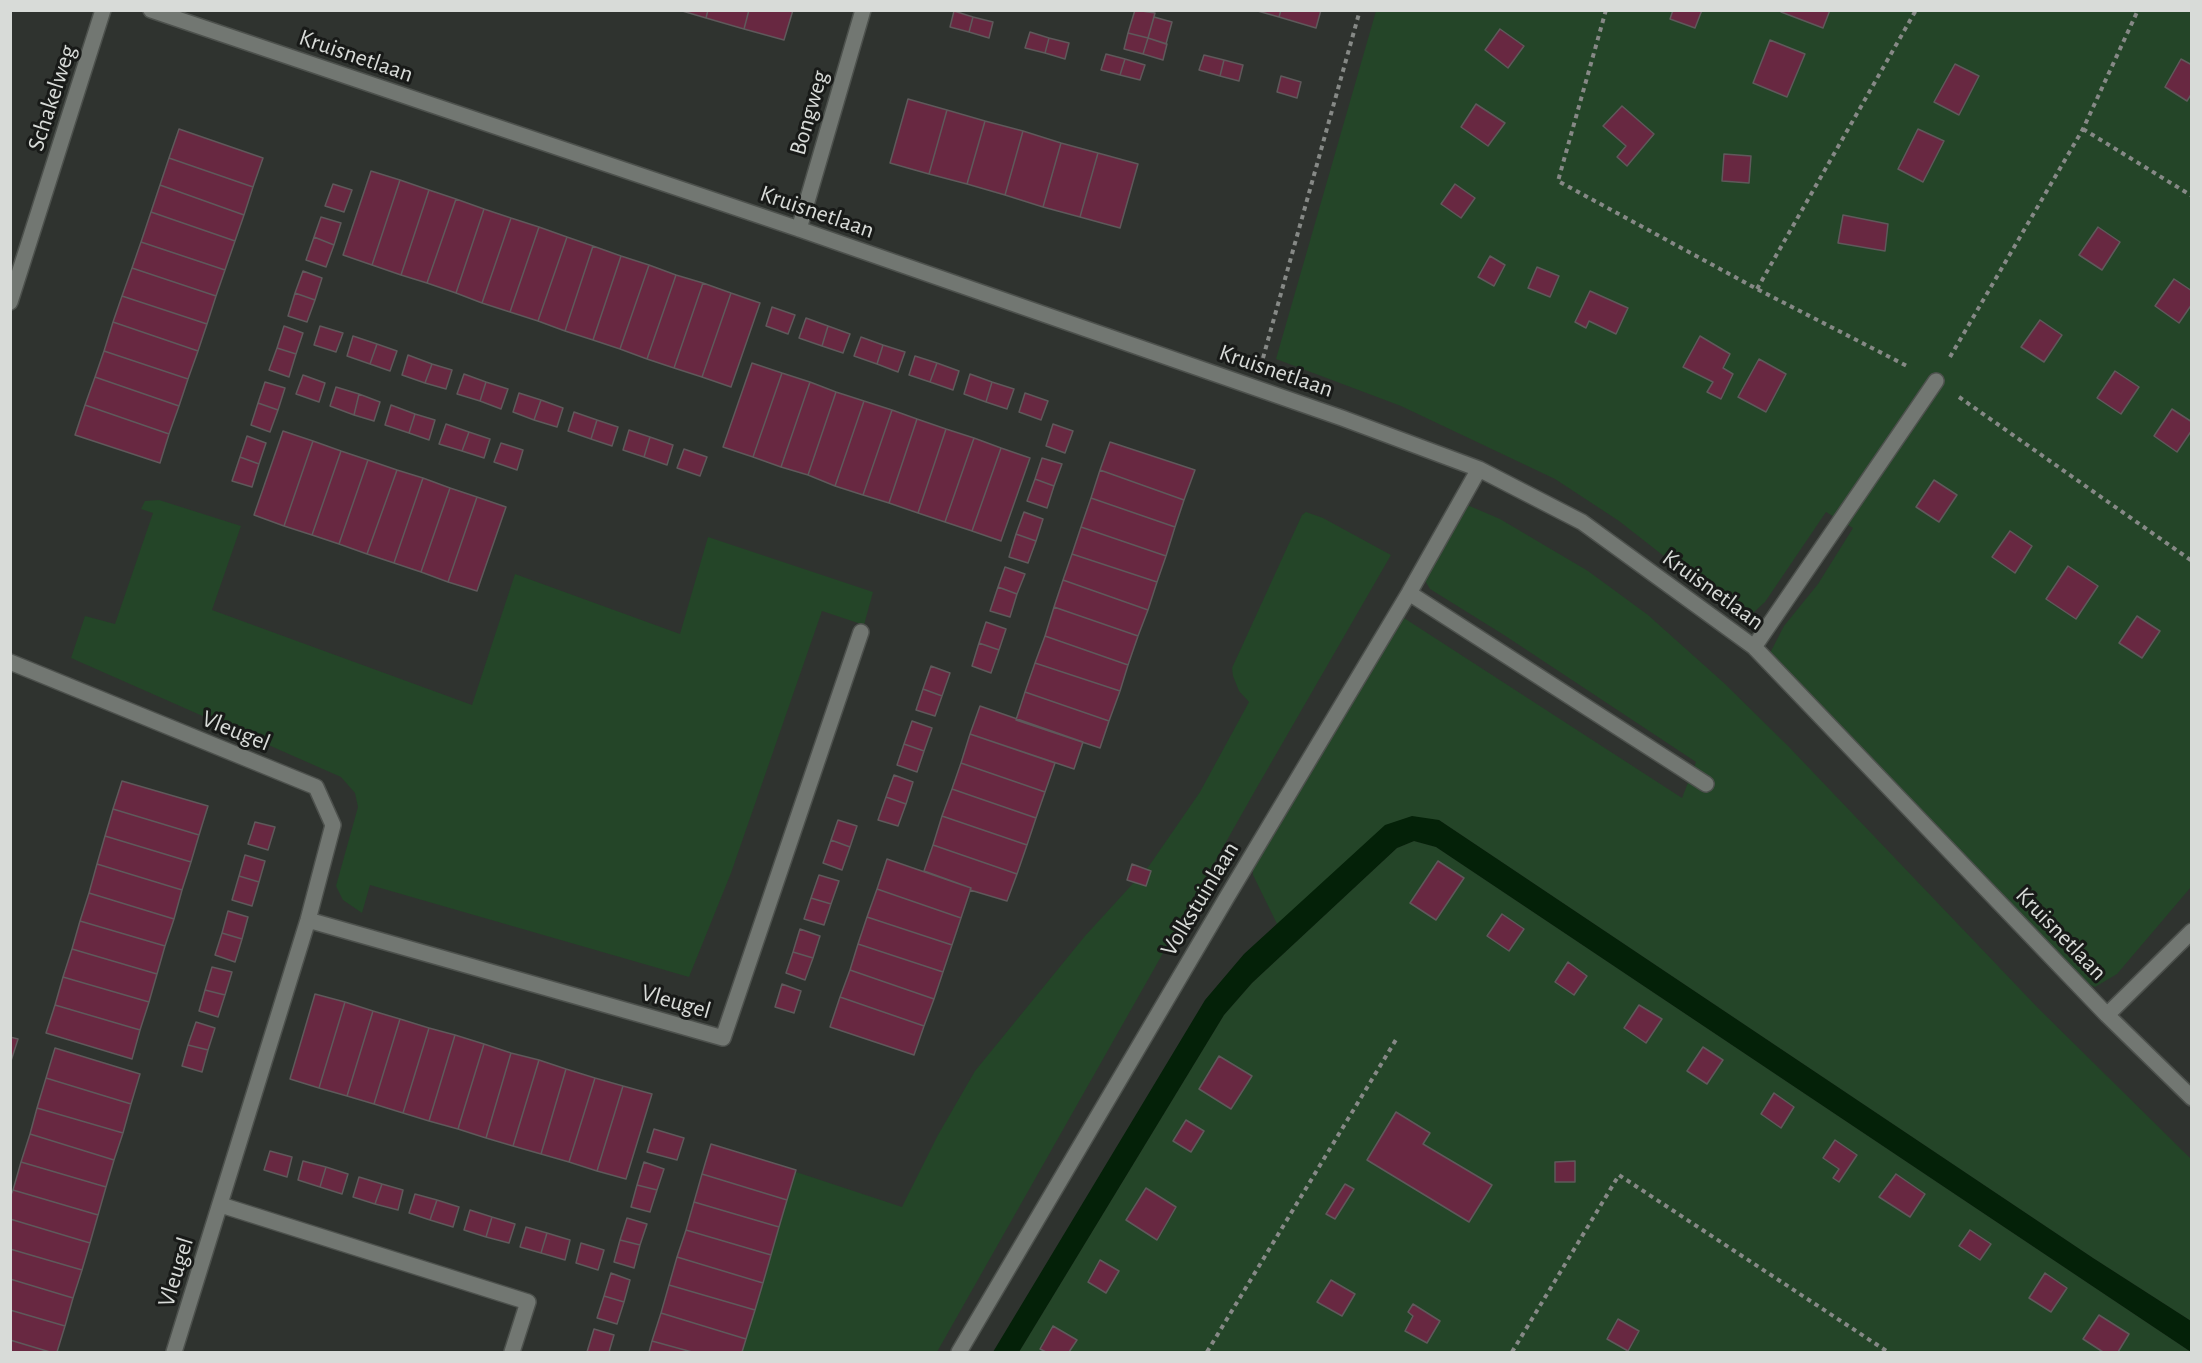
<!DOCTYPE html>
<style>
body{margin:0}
#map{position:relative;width:2202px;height:1363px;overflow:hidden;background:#2f332f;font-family:"Alegreya Sans",sans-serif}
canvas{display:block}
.frame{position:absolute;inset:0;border:12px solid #d8dbd8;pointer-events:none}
</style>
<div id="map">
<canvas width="2202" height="1363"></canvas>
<div class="frame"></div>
</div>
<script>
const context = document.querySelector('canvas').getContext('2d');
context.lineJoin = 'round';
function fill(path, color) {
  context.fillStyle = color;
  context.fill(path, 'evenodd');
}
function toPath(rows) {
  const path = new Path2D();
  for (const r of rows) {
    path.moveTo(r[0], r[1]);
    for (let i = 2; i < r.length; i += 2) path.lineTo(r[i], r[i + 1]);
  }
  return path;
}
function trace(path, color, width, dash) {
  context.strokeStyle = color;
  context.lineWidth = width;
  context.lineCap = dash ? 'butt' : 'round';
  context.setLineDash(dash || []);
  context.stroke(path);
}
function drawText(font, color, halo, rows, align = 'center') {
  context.font = font + ' "Alegreya Sans",sans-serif';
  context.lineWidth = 6;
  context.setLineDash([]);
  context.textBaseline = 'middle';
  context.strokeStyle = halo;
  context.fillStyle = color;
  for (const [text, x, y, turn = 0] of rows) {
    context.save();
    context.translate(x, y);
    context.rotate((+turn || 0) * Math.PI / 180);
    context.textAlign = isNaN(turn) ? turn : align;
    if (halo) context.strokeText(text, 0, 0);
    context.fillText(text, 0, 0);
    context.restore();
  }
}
fill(toPath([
 [1376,11,2191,11,2191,887,2117,974,2095,987,2074,977,1770,653,1784,626,1818,584,1853,528,1826,512,1765,602,1742,623,1729,607,1619,521,1555,479,1401,406,1276,359],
 [159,500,241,526,212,610,472,705,515,574,680,634,708,537,873,592,864,625,822,611,731,873,689,977,370,885,362,913,343,900,336,886,358,807,355,793,341,777,71,658,85,616,115,624,153,513,141,509,145,501],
 [1465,504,1500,519,1588,571,1648,615,1724,683,1789,747,2038,1008,2191,1159,2191,1321,2093,1258,1439,820,1306,900,1277,924,1253,875,1253,867,1397,620,1404,618,1682,798,1696,762,1504,635,1430,589,1423,577],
 [1306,512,1323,518,1391,555,1256,789,937,1352,725,1352,781,1167,902,1207,938,1135,975,1071,1085,936,1149,866,1200,792,1249,702,1239,691,1233,676,1232,668,1302,515],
 [1414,841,1436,847,2191,1352,1019,1352,1224,1015,1252,983,1397,848]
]), '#244528');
fill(toPath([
 [1412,816,1439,820,2093,1258,2191,1321,2191,1352,1436,847,1414,841,1397,848,1252,983,1224,1015,1019,1352,993,1352,1205,1000,1244,954,1385,825]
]), '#042108');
const building = toPath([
 [679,10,708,10,706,18,679,10],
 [708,10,749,10,744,29,706,18,708,10],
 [749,10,793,10,784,40,744,29,749,10],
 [1135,10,1155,13,1148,38,1128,33,1135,10],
 [1254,10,1281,10,1279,17,1254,10],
 [1281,10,1321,10,1316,28,1279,17,1281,10],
 [1673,10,1702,10,1695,28,1670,19,1673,10],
 [1781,10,1830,10,1823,28,1781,12,1781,10],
 [954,11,973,17,969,32,950,27,954,11],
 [973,17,993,22,989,38,969,32,973,17],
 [1154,17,1172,22,1166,44,1148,38,1154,17],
 [1500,29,1524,46,1508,68,1485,50,1500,29],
 [1030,32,1049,38,1045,53,1025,48,1030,32],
 [1128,33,1148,38,1143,54,1124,49,1128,33],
 [1049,38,1069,43,1065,59,1045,53,1049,38],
 [1148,38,1167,44,1163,60,1143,54,1148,38],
 [1770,40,1805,54,1787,97,1753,83,1770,40],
 [1106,54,1125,59,1120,75,1101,70,1106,54],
 [1204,55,1224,60,1220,76,1199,70,1204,55],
 [1125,59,1145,65,1140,80,1120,75,1125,59],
 [2181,59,2192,65,2192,93,2187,101,2165,87,2181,59],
 [1224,60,1243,65,1239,81,1220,76,1224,60],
 [1955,64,1979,76,1959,115,1934,102,1955,64],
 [1281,76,1301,82,1297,98,1277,92,1281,76],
 [908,99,947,110,929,174,890,163,908,99],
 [1476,104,1505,123,1488,146,1461,127,1476,104],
 [1622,106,1654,134,1627,166,1617,157,1626,146,1603,126,1622,106],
 [947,110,985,121,967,184,929,174,947,110],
 [985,121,1023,131,1005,195,967,184,985,121],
 [179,129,263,158,253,187,169,158,179,129],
 [1918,129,1944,141,1923,182,1898,169,1918,129],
 [1023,131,1061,143,1043,207,1005,195,1023,131],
 [1061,143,1098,153,1080,217,1043,207,1061,143],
 [1098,153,1138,164,1120,228,1080,217,1098,153],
 [1724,154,1751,156,1749,183,1722,181,1724,154],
 [169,158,253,187,244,215,160,185,169,158],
 [371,171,400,180,372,265,343,255,371,171],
 [400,180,429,190,401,275,372,265,400,180],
 [333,184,352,190,344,212,325,206,333,184],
 [1455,184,1475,198,1461,218,1441,204,1455,184],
 [160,185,244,215,235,241,151,212,160,185],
 [429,190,456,199,427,283,401,275,429,190],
 [456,199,484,209,456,293,427,283,456,199],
 [484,209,511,218,482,303,456,293,484,209],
 [151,212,235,241,225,270,141,242,151,212],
 [1843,215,1888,224,1885,251,1838,243,1843,215],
 [321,217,341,223,334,245,314,237,321,217],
 [511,218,539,227,510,312,482,303,511,218],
 [539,227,567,237,538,321,510,312,539,227],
 [2098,227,2120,242,2102,270,2079,255,2098,227],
 [314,237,334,245,326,267,306,260,314,237],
 [567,237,593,246,565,331,538,321,567,237],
 [141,242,225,270,216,296,132,268,141,242],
 [593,246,621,256,593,340,565,331,593,246],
 [621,256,649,265,620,349,593,340,621,256],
 [1490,256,1505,265,1494,286,1478,277,1490,256],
 [649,265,676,275,647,359,620,349,649,265],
 [1537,267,1559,276,1550,297,1528,288,1537,267],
 [132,268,216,296,207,324,122,296,132,268],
 [303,271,322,278,315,300,295,293,303,271],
 [676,275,703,283,674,368,647,359,676,275],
 [2174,279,2192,291,2192,304,2179,323,2155,306,2174,279],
 [703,283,731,293,702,377,674,368,703,283],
 [1590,291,1628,308,1616,334,1589,321,1586,328,1575,322,1590,291],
 [295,293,315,300,307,322,288,316,295,293],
 [731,293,760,303,731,387,702,377,731,293],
 [122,296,207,324,198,351,113,322,122,296],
 [772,307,795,315,788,334,766,326,772,307],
 [806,318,828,326,822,346,799,338,806,318],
 [2040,320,2062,335,2044,362,2021,347,2040,320],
 [113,322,198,351,188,379,104,351,113,322],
 [284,326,303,333,296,354,277,348,284,326],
 [320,326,343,333,336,352,314,345,320,326],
 [828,326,850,334,843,353,822,346,828,326],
 [353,336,377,344,370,364,347,356,353,336],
 [1700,336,1730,354,1723,368,1733,374,1721,399,1707,392,1713,382,1683,367,1700,336],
 [861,337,883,345,877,364,854,356,861,337],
 [377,344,397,351,390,371,370,364,377,344],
 [883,345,905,352,898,372,877,364,883,345],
 [277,348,296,354,289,377,269,370,277,348],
 [104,351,188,379,179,406,95,377,104,351],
 [408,355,432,364,425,383,402,375,408,355],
 [915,356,937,363,930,382,909,375,915,356],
 [1759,359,1786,374,1766,412,1738,397,1759,359],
 [752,363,782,373,753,457,723,447,752,363],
 [937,363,959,371,953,390,930,382,937,363],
 [432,364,452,370,446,389,425,383,432,364],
 [2115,371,2139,387,2121,414,2097,398,2115,371],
 [782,373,810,382,781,467,753,457,782,373],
 [464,374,486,382,480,401,457,394,464,374],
 [970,374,992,382,986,402,964,394,970,374],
 [303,375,325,383,319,402,296,394,303,375],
 [95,377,179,406,169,434,85,405,95,377],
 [265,382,285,388,278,410,258,403,265,382],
 [486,382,508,389,501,409,480,401,486,382],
 [810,382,836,392,808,475,781,467,810,382],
 [992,382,1014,389,1007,409,986,402,992,382],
 [336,387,359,394,354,415,330,406,336,387],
 [836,392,864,401,835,486,808,475,836,392],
 [519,393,541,400,534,420,513,412,519,393],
 [1025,393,1048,401,1041,420,1019,412,1025,393],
 [359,394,380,402,374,421,354,415,359,394],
 [541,400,563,408,557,427,534,420,541,400],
 [864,401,892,410,863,495,835,486,864,401],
 [258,403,278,410,270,432,251,425,258,403],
 [85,405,169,434,160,463,75,435,85,405],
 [391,405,415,414,409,433,385,425,391,405],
 [2172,409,2192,422,2192,430,2177,452,2154,436,2172,409],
 [892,410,917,419,889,503,863,495,892,410],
 [574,412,597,420,591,439,568,431,574,412],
 [415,414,435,420,429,440,409,433,415,414],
 [917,419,946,429,918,513,889,503,917,419],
 [597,420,618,427,612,446,591,439,597,420],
 [446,424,469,432,462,451,439,444,446,424],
 [1053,424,1073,431,1065,453,1046,446,1053,424],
 [946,429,974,438,945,522,918,513,946,429],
 [629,430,650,437,644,457,623,450,629,430],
 [283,431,313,441,284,526,254,515,283,431],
 [469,432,490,439,484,458,462,451,469,432],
 [247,436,266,443,259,464,240,457,247,436],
 [650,437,673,445,667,465,644,457,650,437],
 [974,438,1001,448,972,531,945,522,974,438],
 [313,441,341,451,312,535,284,526,313,441],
 [1110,442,1195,470,1184,500,1100,470,1110,442],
 [501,443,523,450,517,470,494,462,501,443],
 [1001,448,1030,458,1001,541,972,531,1001,448],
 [684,449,707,457,700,476,677,468,684,449],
 [341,451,368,460,339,544,312,535,341,451],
 [240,457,259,464,252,487,232,481,240,457],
 [1042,458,1062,464,1054,486,1035,479,1042,458],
 [368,460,397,470,367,554,339,544,368,460],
 [397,470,423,478,394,563,367,554,397,470],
 [1100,470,1184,500,1175,527,1091,498,1100,470],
 [423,478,450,488,421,572,394,563,423,478],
 [1035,479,1054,486,1047,508,1027,501,1035,479],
 [1934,480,1957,495,1939,522,1916,507,1934,480],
 [450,488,477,497,448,582,421,572,450,488],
 [477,497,506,507,477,591,448,582,477,497],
 [1091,498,1175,527,1166,556,1081,527,1091,498],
 [1024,512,1043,519,1036,541,1016,534,1024,512],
 [1081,527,1166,556,1157,582,1072,554,1081,527],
 [2010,531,2032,546,2015,573,1992,557,2010,531],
 [1016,534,1036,541,1028,563,1009,557,1016,534],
 [1072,554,1157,582,1148,610,1063,580,1072,554],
 [2068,566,2098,586,2076,619,2046,599,2068,566],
 [1005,567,1025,574,1017,594,998,587,1005,567],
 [1063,580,1148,610,1138,636,1054,607,1063,580],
 [998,587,1017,594,1010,617,990,611,998,587],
 [1054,607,1138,636,1128,665,1045,636,1054,607],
 [2137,616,2160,631,2142,658,2119,643,2137,616],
 [986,622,1006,629,999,650,979,643,986,622],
 [1045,636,1128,665,1120,691,1035,663,1045,636],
 [979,643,999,650,991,673,972,666,979,643],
 [1035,663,1120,691,1109,721,1025,692,1035,663],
 [931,666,950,673,942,696,923,689,931,666],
 [923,689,942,696,935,716,916,710,923,689],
 [1025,692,1109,721,1100,748,1016,720,1025,692],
 [980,706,1083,742,1074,769,970,734,980,706],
 [912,721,932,728,924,751,904,744,912,721],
 [970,734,1055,763,1045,792,961,763,970,734],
 [904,744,924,751,917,772,897,765,904,744],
 [961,763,1045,792,1036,818,952,789,961,763],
 [894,775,913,782,906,804,886,797,894,775],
 [122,781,208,806,199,835,113,809,122,781],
 [952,789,1036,818,1027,845,942,816,952,789],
 [886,797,906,804,898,826,878,820,886,797],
 [113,809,199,835,191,862,105,836,113,809],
 [942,816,1027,845,1017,874,933,845,942,816],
 [838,820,857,826,850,847,831,840,838,820],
 [255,822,275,827,268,850,248,844,255,822],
 [105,836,191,862,182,890,97,864,105,836],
 [831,840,850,847,842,870,823,863,831,840],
 [933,845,1017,874,1007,901,970,890,971,888,924,871,933,845],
 [245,855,265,861,259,882,239,876,245,855],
 [887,859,971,888,961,918,877,889,887,859],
 [1438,861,1464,878,1436,920,1410,903,1438,861],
 [97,864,182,890,174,919,89,893,97,864],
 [1132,864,1151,871,1146,886,1127,880,1132,864],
 [819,875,839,881,831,904,811,898,819,875],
 [239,876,259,882,252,906,232,900,239,876],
 [877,889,961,918,952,945,867,917,877,889],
 [89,893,174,919,165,946,80,921,89,893],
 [811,898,831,904,824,925,804,919,811,898],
 [228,911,248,917,242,939,222,933,228,911],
 [1502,914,1524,929,1509,951,1487,936,1502,914],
 [867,917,952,945,943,972,858,944,867,917],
 [80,921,165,946,157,974,72,949,80,921],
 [800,929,820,936,813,958,793,952,800,929],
 [222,933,242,939,235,962,215,955,222,933],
 [858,944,943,972,934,999,850,970,858,944],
 [72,949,157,974,149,1002,63,977,72,949],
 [793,952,813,958,805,980,786,973,793,952],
 [1568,962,1587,976,1574,995,1555,982,1568,962],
 [212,967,232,972,225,995,205,990,212,967],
 [850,970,934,999,924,1026,840,997,850,970],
 [63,977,149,1002,140,1030,55,1005,63,977],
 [782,984,801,991,794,1013,775,1007,782,984],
 [205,990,225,995,218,1017,199,1011,205,990],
 [315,994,345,1002,319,1088,290,1079,315,994],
 [840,997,924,1026,914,1055,830,1027,840,997],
 [345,1002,373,1011,347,1096,319,1088,345,1002],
 [55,1005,140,1030,132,1059,46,1033,55,1005],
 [1639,1005,1662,1019,1646,1043,1624,1028,1639,1005],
 [373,1011,400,1019,374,1104,347,1096,373,1011],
 [400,1019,429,1028,403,1113,374,1104,400,1019],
 [196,1022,215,1028,208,1050,188,1045,196,1022],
 [429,1028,455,1035,429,1121,403,1113,429,1028],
 [455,1035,484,1044,458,1129,429,1121,455,1035],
 [10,1037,18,1039,11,1061,10,1061,10,1037],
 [484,1044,511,1053,486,1138,458,1129,484,1044],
 [188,1045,208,1050,202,1072,182,1066,188,1045],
 [1703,1047,1723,1060,1707,1084,1687,1071,1703,1047],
 [55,1048,140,1074,131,1104,46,1078,55,1048],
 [511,1053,539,1060,513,1146,486,1138,511,1053],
 [1219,1056,1252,1076,1231,1109,1199,1089,1219,1056],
 [539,1060,566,1069,541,1154,513,1146,539,1060],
 [566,1069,595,1078,569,1162,541,1154,566,1069],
 [46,1078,131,1104,123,1133,37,1108,46,1078],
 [595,1078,623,1086,597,1171,569,1162,595,1078],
 [623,1086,652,1094,626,1179,597,1171,623,1086],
 [1774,1093,1794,1107,1781,1128,1761,1114,1774,1093],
 [37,1108,123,1133,114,1160,30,1134,37,1108],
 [1396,1112,1430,1133,1423,1144,1492,1185,1469,1222,1367,1160,1396,1112],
 [1186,1120,1204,1131,1191,1152,1173,1141,1186,1120],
 [654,1129,684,1138,677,1160,647,1152,654,1129],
 [30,1134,114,1160,106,1187,21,1162,30,1134],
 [1835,1140,1857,1155,1839,1182,1833,1178,1839,1169,1823,1158,1835,1140],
 [711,1144,796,1170,787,1200,702,1174,711,1144],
 [270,1151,292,1157,287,1177,264,1170,270,1151],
 [303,1161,326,1167,320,1187,298,1180,303,1161],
 [1575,1161,1575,1182,1555,1182,1555,1162,1575,1161],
 [21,1162,106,1187,98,1215,13,1190,21,1162],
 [644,1162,664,1169,657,1190,637,1185,644,1162],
 [326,1167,348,1174,342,1194,320,1187,326,1167],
 [702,1174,787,1200,779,1227,694,1202,702,1174],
 [1896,1174,1925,1194,1910,1217,1879,1197,1896,1174],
 [359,1177,382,1184,375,1204,353,1197,359,1177],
 [382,1184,403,1190,398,1210,375,1204,382,1184],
 [1345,1184,1354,1189,1335,1219,1326,1214,1345,1184],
 [637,1185,657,1190,650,1212,631,1207,637,1185],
 [1146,1188,1176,1207,1157,1240,1126,1220,1146,1188],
 [13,1190,98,1215,90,1243,10,1219,10,1197,13,1190],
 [415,1194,437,1200,430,1220,409,1213,415,1194],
 [437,1200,459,1207,453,1227,430,1220,437,1200],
 [694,1202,779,1227,771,1255,686,1230,694,1202],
 [470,1210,492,1217,486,1237,464,1230,470,1210],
 [492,1217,515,1224,509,1243,486,1237,492,1217],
 [627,1218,647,1224,640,1245,620,1240,627,1218],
 [10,1219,90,1243,82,1270,10,1249,10,1219],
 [526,1227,547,1233,541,1253,520,1247,526,1227],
 [686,1230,771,1255,763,1283,677,1257,686,1230],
 [1970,1230,1991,1244,1980,1260,1959,1246,1970,1230],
 [547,1233,570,1240,565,1260,541,1253,547,1233],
 [620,1240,640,1245,634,1268,614,1262,620,1240],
 [581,1243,604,1250,598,1270,576,1263,581,1243],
 [10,1249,82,1270,73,1298,10,1279,10,1249],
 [677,1257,763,1283,755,1310,669,1285,677,1257],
 [1100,1260,1119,1271,1106,1293,1088,1282,1100,1260],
 [611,1273,630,1280,624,1302,604,1296,611,1273],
 [2045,1273,2067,1288,2051,1312,2029,1298,2045,1273],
 [10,1279,73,1298,65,1326,10,1310,10,1279],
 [1331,1280,1355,1294,1342,1316,1317,1302,1331,1280],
 [669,1285,755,1310,746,1339,661,1313,669,1285],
 [604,1296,624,1302,617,1324,597,1318,604,1296],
 [1413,1304,1440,1321,1427,1343,1405,1331,1413,1316,1408,1312,1413,1304],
 [10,1310,65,1326,57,1352,50,1352,10,1340,10,1310],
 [661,1313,746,1339,742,1352,692,1352,652,1341,661,1313],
 [2099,1315,2129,1334,2118,1352,2103,1352,2083,1339,2099,1315],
 [1618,1319,1639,1331,1628,1351,1607,1339,1618,1319],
 [1053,1326,1077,1340,1069,1352,1046,1352,1040,1349,1053,1326],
 [594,1329,614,1335,609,1352,587,1352,594,1329],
 [10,1340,50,1352,10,1352,10,1340],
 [652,1341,692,1352,649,1352,652,1341]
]);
fill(building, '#682841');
trace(building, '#5f595b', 1.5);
const minor = toPath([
 [151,10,799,229,1342,418,1479,469,1582,522,1754,647,2107,1015,2192,1098],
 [799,229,863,10],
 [10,302,103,10],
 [1409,593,1706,784],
 [1754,647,1936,381],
 [10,662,316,787,333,825,308,920,174,1352],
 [308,920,723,1038,861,632],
 [2107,1015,2192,931],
 [221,1205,528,1302,512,1352],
 [959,1352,1227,897,1409,593,1479,469]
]);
trace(minor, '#4d514d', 18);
trace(toPath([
 [1606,10,1558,181,1757,289,1909,367],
 [2083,129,2192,196],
 [1757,289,1916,10],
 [1950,357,2083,129,2138,10],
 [1263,358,1360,10],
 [1959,397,2192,561],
 [1207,1352,1397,1038],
 [1512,1352,1619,1175,1888,1352]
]), '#868986', 4, [4.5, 4.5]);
trace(minor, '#727772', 15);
drawText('24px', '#d8dbd8', '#181a18', [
 ["Kruisnetlaan",356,56,19],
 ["Schakelweg",52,98,-72],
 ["Bongweg",809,113,-74],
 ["Kruisnetlaan",817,212,19],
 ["Kruisnetlaan",1276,371,19],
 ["Kruisnetlaan",1713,590,36],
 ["Vleugel",236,731,22],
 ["Volkstuinlaan",1200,899,-59],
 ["Kruisnetlaan",2061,934,46],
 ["Vleugel",676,1002,16],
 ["Vleugel",176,1272,-73]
]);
</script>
